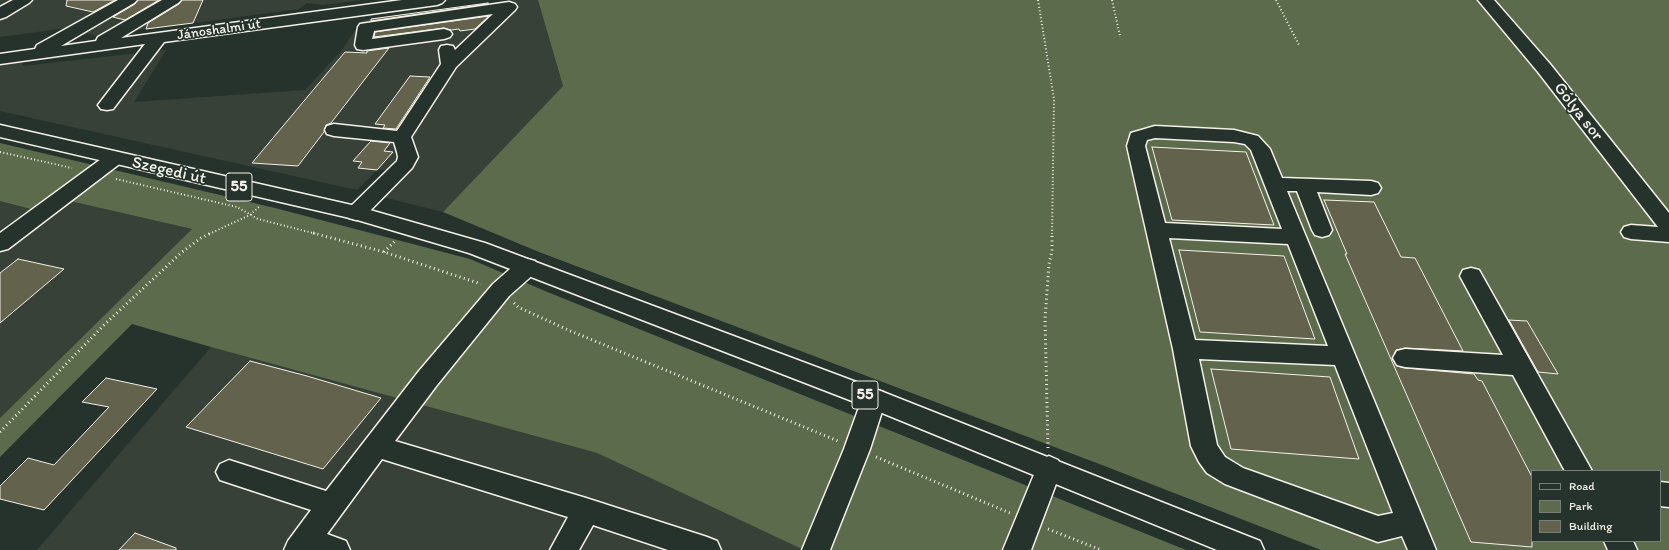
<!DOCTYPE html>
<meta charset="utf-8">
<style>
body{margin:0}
#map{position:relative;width:1669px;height:550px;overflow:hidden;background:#26332d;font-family:Itim,sans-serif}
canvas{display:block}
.legend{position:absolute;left:1531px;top:470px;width:130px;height:72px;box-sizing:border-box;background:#26332d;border:1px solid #787f78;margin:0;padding:5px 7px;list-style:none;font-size:12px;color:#f4f1e8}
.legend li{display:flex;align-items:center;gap:8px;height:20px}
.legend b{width:20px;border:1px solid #787f78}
</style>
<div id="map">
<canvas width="1669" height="550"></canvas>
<ul class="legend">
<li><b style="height:5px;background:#26332d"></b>Road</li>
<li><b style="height:11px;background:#5c6b4c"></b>Park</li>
<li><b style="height:11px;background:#62624d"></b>Building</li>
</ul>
</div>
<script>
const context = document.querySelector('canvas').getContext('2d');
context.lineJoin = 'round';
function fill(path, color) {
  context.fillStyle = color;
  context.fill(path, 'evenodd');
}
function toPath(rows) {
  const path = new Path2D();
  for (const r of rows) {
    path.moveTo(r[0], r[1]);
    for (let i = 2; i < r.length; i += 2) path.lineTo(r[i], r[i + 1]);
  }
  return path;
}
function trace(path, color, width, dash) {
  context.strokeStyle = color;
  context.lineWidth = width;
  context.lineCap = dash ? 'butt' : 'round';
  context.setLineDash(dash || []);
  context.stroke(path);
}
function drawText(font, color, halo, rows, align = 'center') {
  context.font = font + ' Itim,sans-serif';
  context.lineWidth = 3.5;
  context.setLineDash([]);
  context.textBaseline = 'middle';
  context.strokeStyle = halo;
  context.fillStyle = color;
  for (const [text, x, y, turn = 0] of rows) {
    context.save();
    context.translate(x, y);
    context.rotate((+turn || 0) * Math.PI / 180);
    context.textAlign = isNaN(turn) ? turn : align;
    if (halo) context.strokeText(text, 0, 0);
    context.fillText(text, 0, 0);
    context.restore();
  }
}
fill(toPath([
 [0,0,362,0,323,5,307,3,299,9,141,30,122,25,101,37,66,28,0,37],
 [513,0,538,0,563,86,443,212,383,197,405,173,378,169,357,190,0,111,0,61,20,58,23,66,166,50,134,102,305,90,342,50,362,20],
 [48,196,192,229,0,418,0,201,31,208],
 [211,347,597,453,804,550,37,550]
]), '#384137');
fill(toPath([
 [538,0,1669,0,1669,550,1321,550,1102,465,539,252,443,212,563,86],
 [1532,471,1660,471,1660,541,1532,541],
 [0,143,275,208,470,259,545,291,1186,550,804,550,597,453,211,347,132,324,0,457,0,418,192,229,48,196,31,209,0,201]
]), '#5c6b4c');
const building = toPath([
 [67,0,115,0,93,12,66,6,67,0],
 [138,0,159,0,125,20,113,17,135,4,138,0],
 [182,0,203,0,193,23,146,29,148,23,179,4,182,0],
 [488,3,488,4,371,21,371,19,488,3],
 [489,16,475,29,460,31,459,29,451,30,444,28,374,37,375,32,489,16],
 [389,48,331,123,326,125,324,132,298,166,252,163,345,52,367,53,367,51,389,48],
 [410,76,430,77,396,129,383,128,385,125,375,124,410,76],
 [371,141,390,143,384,151,393,152,377,170,358,168,362,162,353,161,371,141],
 [1152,147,1246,152,1274,225,1172,220,1152,147],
 [1324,200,1374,202,1401,257,1415,258,1463,351,1405,348,1396,350,1392,359,1397,366,1405,368,1474,374,1478,380,1482,381,1532,477,1532,547,1471,542,1345,254,1347,254,1324,200],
 [1179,250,1284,256,1315,339,1200,332,1179,250],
 [18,259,64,269,0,323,0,273,18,259],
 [1509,320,1527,321,1558,374,1538,372,1509,320],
 [250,361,307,376,381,398,323,469,186,427,250,361],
 [1211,369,1330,377,1359,459,1231,449,1211,369],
 [106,378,157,389,44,510,0,499,0,486,28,458,54,465,109,407,82,402,106,378],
 [135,533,176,548,176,550,119,550,135,533]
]);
fill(building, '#62624d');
trace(building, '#f4f1e8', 1);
const minor = toPath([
 [13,0,32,0,29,3,6,17,0,19,0,7,13,0],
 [118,0,137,0,134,3,61,46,96,41,98,37,162,0,181,0,178,3,121,38,402,0,445,0,442,3,437,5,164,42,113,109,107,110,101,109,98,105,145,44,0,64,0,54,35,49,37,45,118,0],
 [1478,0,1494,0,1550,64,1669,213,1669,242,1631,239,1624,237,1621,232,1624,227,1631,225,1658,227,1538,72,1478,0],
 [509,2,515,4,517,7,515,10,456,67,411,137,418,157,412,168,363,218,356,220,349,218,346,213,349,208,397,161,398,157,397,152,394,142,334,136,327,134,325,130,327,126,334,124,397,131,441,64,439,50,441,46,447,45,453,46,455,50,493,14,374,31,372,39,444,29,450,31,452,34,450,37,444,39,363,50,357,49,355,45,358,27,360,24,509,2],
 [1155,126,1234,130,1258,136,1270,149,1282,178,1371,181,1378,183,1381,188,1378,193,1371,195,1317,192,1332,230,1329,235,1322,237,1315,235,1312,230,1297,191,1287,191,1436,550,1408,550,1402,536,1378,542,1225,484,1207,473,1199,462,1191,446,1173,349,1127,146,1131,133,1155,126],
 [1155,138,1234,142,1245,144,1251,150,1282,229,1165,223,1145,146,1147,140,1155,138],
 [1169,238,1288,244,1328,346,1195,340,1169,238],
 [1199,359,1335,365,1393,513,1378,516,1243,468,1225,457,1217,445,1199,359],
 [115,152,122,154,125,158,122,162,8,249,0,251,0,233,108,154,115,152],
 [527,259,535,261,538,267,535,273,509,296,437,385,395,441,586,498,707,537,717,541,721,550,668,550,593,525,579,550,550,550,568,517,382,459,327,534,346,541,350,550,284,550,288,541,311,510,220,480,216,472,220,464,229,460,326,491,419,371,493,284,519,261,527,259],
 [1471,268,1479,270,1592,471,1565,471,1513,375,1405,367,1397,365,1393,358,1397,351,1405,349,1503,355,1460,276,1463,270,1471,268],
 [874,389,883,392,886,399,870,449,830,550,802,550,844,449,862,399,865,392,874,389],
 [1049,456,1058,460,1062,468,1031,550,1003,550,1040,460,1049,456],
 [1660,482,1669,483,1669,507,1660,506,1660,482],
 [1604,541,1633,541,1637,550,1608,550,1604,541]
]);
const major = toPath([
 [0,125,356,206,485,243,883,392,1260,541,1264,550,1217,550,865,406,469,253,354,219,0,137,0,125]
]);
trace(minor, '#f4f1e8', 3);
trace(major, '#f4f1e8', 3);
trace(toPath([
 [1038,0,1054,99,1052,234],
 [1112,0,1120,36],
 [1276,0,1299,45],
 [0,152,72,168],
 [116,179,237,207,258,219,317,234],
 [209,234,250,215,260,206]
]), '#f4f1e8', 2, [1, 2.5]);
trace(toPath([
 [313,233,384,252,481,284],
 [384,252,396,240],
 [514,303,518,307,568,330,838,441],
 [0,432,105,324,182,252,201,238,211,233],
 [1048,448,1045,319,1049,264,1052,251,1052,233],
 [876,457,1010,513],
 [1048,529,1101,550]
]), '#f4f1e8', 3, [1, 3.5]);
fill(minor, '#26332d');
fill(major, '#26332d');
drawText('14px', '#f4f1e8', '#26332d', [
 ["Jánoshalmi út",219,30,-8]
]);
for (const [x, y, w] of [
 [239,187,26],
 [865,395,26]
]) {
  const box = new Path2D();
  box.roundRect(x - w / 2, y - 14, w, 28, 3);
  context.fillStyle = '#26332d';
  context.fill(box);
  trace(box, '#f4f1e8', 1);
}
drawText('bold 16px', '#f4f1e8', null, [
 ["55",239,187],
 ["55",865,395]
]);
drawText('17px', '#f4f1e8', '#26332d', [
 ["Gólya sor",1578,112,52],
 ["Szegedi út",169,171,13]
]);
</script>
